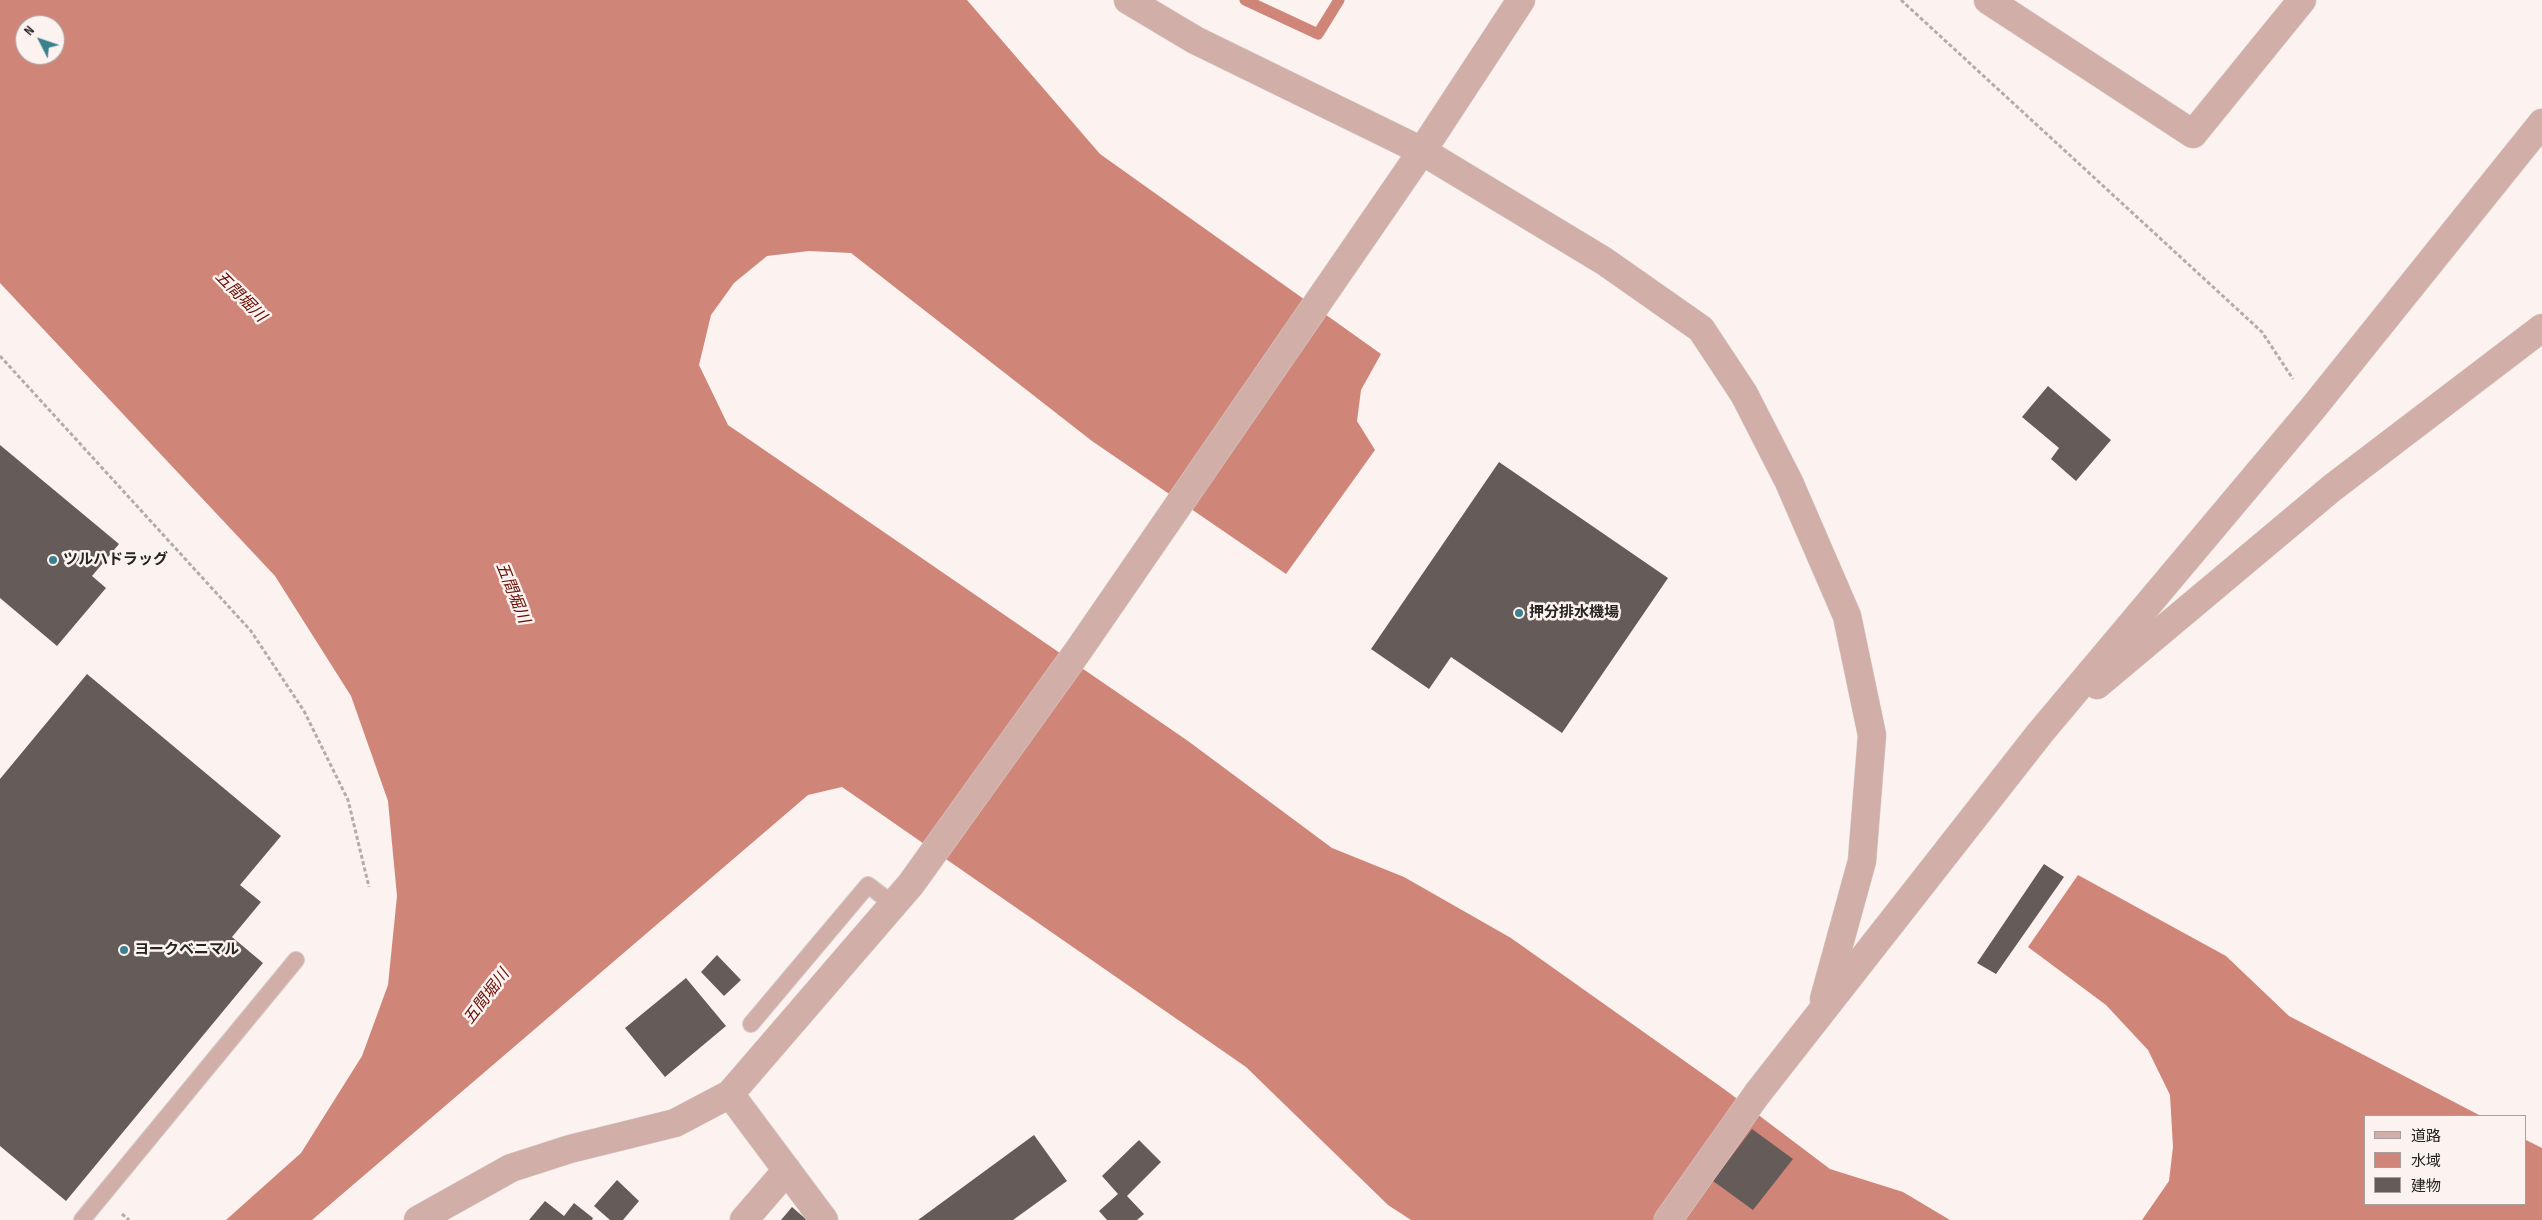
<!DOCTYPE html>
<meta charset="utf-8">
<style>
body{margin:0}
#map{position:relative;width:2542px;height:1220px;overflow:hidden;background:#fcf2f0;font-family:"Sofia Sans Condensed","Noto Sans JP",sans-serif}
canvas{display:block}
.legend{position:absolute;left:2364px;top:1115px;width:162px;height:90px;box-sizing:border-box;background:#fcf2f0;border:1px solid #a79f9e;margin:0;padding:6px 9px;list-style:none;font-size:15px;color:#272322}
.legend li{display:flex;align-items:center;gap:10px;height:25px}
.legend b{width:25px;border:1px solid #a79f9e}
.north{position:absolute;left:15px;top:15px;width:50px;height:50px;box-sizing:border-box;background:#fcf2f0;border:1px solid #a79f9e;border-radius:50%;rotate:311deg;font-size:14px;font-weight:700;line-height:20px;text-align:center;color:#272322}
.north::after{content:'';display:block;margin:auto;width:18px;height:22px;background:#3b808d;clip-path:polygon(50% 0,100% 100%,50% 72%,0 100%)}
</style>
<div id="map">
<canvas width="2542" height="1220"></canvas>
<ul class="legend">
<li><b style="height:6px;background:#d1afa8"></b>道路</li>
<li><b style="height:14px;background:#cf8678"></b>水域</li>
<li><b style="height:14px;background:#655c5a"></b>建物</li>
</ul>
<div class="north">N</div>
</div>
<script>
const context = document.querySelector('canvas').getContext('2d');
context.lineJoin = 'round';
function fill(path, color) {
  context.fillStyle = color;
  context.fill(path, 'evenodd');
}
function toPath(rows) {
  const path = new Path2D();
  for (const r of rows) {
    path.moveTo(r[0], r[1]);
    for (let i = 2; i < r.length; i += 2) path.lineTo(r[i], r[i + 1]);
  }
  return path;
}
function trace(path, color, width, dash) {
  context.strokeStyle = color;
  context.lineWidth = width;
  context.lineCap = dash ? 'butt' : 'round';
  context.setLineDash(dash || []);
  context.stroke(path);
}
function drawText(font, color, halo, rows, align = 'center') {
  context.font = font + ' "Sofia Sans Condensed","Noto Sans JP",sans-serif';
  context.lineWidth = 5;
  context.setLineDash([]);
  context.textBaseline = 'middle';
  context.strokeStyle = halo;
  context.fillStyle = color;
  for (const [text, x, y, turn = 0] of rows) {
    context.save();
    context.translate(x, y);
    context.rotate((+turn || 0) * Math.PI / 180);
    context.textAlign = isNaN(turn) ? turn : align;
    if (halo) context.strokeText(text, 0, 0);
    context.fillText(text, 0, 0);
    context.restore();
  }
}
fill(toPath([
 [0,0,967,0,1100,154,1381,354,1361,390,1357,421,1375,450,1286,574,1092,441,851,253,809,251,767,256,734,283,711,315,699,365,728,425,1188,741,1332,848,1404,877,1511,938,1724,1089,1830,1169,1903,1192,1950,1220,1411,1220,1388,1205,1246,1067,842,787,808,795,312,1220,226,1220,301,1153,362,1056,388,985,397,896,388,801,351,696,275,576,0,283],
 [25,25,55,25,55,55,25,55],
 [2078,875,2226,956,2289,1016,2481,1116,2366,1116,2366,1204,2526,1204,2526,1140,2542,1148,2542,1220,2142,1220,2169,1181,2173,1147,2170,1095,2148,1050,2106,1005,2028,947]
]), '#cf8678');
trace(toPath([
 [1245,0,1318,34,1339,0]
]), '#cf8678', 11);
fill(toPath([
 [2048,386,2111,440,2076,481,2051,459,2059,448,2022,417],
 [0,445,119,544,92,576,106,588,57,646,0,598],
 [1499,462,1668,578,1562,733,1451,657,1429,689,1371,649],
 [87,674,281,836,240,885,261,902,232,937,263,963,66,1201,0,1146,0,779],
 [2044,864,2064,877,1996,974,1977,963],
 [717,955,741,980,724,996,701,972],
 [686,978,726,1026,665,1077,625,1028],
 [1752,1129,1793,1159,1753,1210,1713,1181],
 [1034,1135,1067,1181,1013,1220,918,1220],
 [1139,1140,1161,1162,1127,1196,1144,1214,1137,1220,1107,1220,1099,1211,1118,1194,1102,1176],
 [617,1180,639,1201,623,1220,610,1220,594,1206],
 [545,1201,564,1216,574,1203,593,1218,592,1220,529,1220],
 [792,1207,807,1220,781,1220]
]), '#655c5a');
const service = toPath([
 [751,1024,868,885,893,904],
 [82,1220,296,960]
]);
const minor = toPath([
 [1128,0,1195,40,1422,151,1604,261,1701,329,1744,394,1789,482,1847,616,1872,735,1862,861,1824,999],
 [1988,0,2193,134,2302,0],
 [2097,685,2332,488,2542,328],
 [730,1094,824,1220],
 [418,1220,511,1168,570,1149,675,1123,730,1094,911,884,1078,651,1422,151,1521,0],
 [744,1220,787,1170],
 [1668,1220,1757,1094,2040,733,2313,408,2542,123]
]);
trace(service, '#d6cdcb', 18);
trace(minor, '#d6cdcb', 29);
trace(toPath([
 [1901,0,2262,332,2293,379],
 [0,356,251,631,304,711,348,800,369,887],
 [122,1214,129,1220]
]), '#b4acab', 3, [4, 2.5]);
trace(service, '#d1afa8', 16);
trace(minor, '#d1afa8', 28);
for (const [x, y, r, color] of [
 [53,560,5,"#3b808d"],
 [1519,613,5,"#3b808d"],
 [124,950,5,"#3b808d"]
]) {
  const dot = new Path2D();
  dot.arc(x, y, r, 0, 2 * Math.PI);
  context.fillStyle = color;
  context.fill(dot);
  trace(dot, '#fcf2f0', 2);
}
drawText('bold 15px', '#272322', '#fcf2f0', [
 ["ツルハドラッグ",63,560],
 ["押分排水機場",1529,613],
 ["ヨークベニマル",134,950]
], 'left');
drawText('italic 16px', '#660e04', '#fcf2f0', [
 ["五間堀川",240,297,45],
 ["五間堀川",512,593,68],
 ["五間堀川",487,997,-53]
]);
</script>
